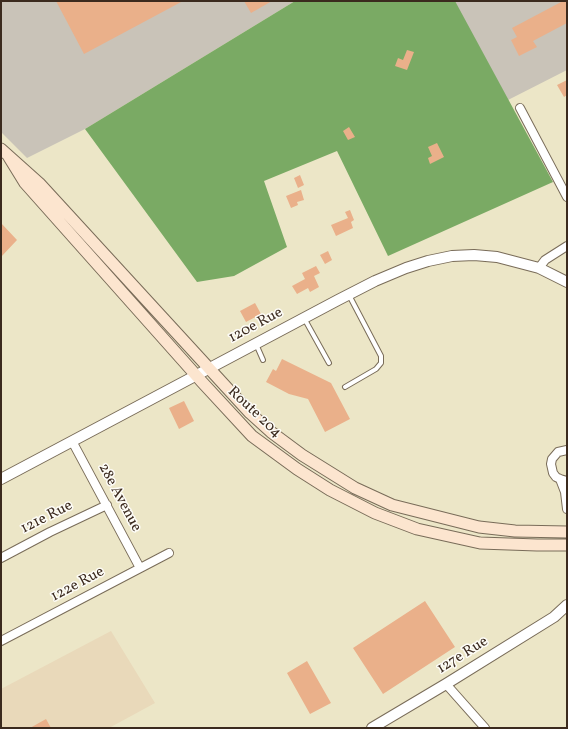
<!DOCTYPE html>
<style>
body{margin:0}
#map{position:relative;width:568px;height:729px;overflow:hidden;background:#ece6c7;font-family:Vollkorn,serif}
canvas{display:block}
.frame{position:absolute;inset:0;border:2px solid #3b2a1e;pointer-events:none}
</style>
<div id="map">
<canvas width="568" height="729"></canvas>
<div class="frame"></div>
</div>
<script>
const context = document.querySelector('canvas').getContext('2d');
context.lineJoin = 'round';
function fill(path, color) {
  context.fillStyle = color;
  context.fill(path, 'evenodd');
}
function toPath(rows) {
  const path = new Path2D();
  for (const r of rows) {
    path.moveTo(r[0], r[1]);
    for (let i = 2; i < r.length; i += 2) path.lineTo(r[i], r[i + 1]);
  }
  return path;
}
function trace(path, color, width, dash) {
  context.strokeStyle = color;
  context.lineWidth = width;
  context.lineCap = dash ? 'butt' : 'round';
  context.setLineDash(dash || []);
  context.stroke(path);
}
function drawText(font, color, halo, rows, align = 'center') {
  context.font = font + ' Vollkorn,serif';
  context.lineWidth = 3;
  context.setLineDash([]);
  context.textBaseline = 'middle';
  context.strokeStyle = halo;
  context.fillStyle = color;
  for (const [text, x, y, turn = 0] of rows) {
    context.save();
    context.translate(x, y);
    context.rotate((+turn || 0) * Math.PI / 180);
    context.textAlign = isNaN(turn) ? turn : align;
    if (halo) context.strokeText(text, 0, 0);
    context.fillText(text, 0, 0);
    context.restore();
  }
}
fill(toPath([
 [111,631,155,703,109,728,1,728,1,689]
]), '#e9d9ba');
fill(toPath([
 [1,1,295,1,85,129,27,158,1,132],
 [454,1,567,1,567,70,508,100]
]), '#c9c3b8');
fill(toPath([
 [295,1,455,1,553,182,388,256,337,151,264,181,287,247,234,276,197,282,85,129]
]), '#7aaa64');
fill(toPath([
 [56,1,183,1,84,54],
 [244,1,272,1,251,13],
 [563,1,567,1,567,23,533,41,537,47,519,56,511,40,517,37,512,28],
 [407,50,414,52,407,70,395,66,398,58,403,60],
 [567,80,567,95,564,97,557,85],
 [349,127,355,137,348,140,343,131],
 [437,143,444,157,430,164,428,158,432,156,428,147],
 [300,175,304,185,298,188,294,178],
 [301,190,304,200,297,202,298,205,291,208,286,196],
 [350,210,354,220,351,222,353,228,336,236,331,225,348,218,345,212],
 [1,223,17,240,1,257],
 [328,251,332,260,325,264,320,255],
 [316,266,320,273,314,276,319,287,310,292,308,288,297,294,292,286,305,279,302,273],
 [255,303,261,314,246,322,240,311],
 [282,359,331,383,350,419,325,432,308,399,289,394,266,382,273,369,276,371],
 [184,401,194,421,179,429,169,408],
 [425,601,455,647,383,694,353,648],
 [307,661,331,703,310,714,287,673],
 [46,719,51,728,30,728]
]), '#eab08a');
const service = toPath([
 [304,318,329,363],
 [256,344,263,360],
 [345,387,376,369,381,363,381,356,349,295]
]);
const minor = toPath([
 [520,108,567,197],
 [539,268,545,260,567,246],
 [72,441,140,568],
 [567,450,558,452,552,459,551,464,553,473,556,477,560,479,567,481],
 [560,479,565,492,567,509],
 [1,558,50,532,107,505],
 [1,641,169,553],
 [446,684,485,728]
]);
const tertiary = toPath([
 [1,479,338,300,375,281,406,268,428,261,452,256,474,255,497,257,539,268,567,282],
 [372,728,446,684,554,617,567,605]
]);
const secondary = toPath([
 [1,149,39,183,250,413,271,432,302,455,355,488,392,505,479,527,515,531,567,532],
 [9,157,25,183,202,382,252,436,297,469,330,490,375,513,417,529,480,543,537,545,567,545]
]);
trace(service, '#796c59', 6);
trace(minor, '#796c59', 10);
trace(tertiary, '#796c59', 12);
trace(secondary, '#796c59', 13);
trace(service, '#fff', 4);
trace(minor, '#fff', 8);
trace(tertiary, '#fff', 10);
trace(secondary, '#fce5cf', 11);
drawText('15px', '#3b2a1e', '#fdfcf7', [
 ["120e Rue",256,326,-28],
 ["Route 204",254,413,43],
 ["28e Avenue",119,498,62],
 ["121e Rue",47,518,-27],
 ["122e Rue",78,585,-28],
 ["127e Rue",463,656,-32]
]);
</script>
